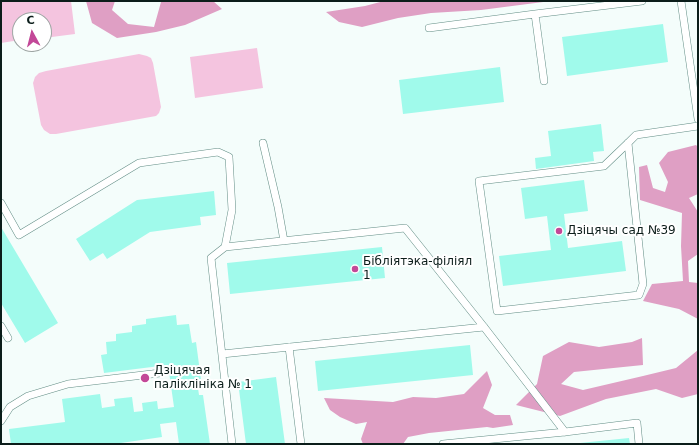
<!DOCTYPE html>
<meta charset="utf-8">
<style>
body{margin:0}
#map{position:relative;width:699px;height:445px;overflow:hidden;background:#f4fdfb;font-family:"DejaVu Sans",sans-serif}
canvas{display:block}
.frame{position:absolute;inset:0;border:2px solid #0b1d1a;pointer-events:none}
.north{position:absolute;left:12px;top:12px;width:40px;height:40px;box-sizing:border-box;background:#fff;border:1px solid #9da5a3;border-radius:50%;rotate:353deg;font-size:11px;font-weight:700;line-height:16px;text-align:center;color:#0b1d1a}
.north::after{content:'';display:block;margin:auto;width:14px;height:18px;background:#c34898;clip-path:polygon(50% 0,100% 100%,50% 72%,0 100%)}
</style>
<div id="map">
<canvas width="699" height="445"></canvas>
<div class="frame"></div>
<div class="north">С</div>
</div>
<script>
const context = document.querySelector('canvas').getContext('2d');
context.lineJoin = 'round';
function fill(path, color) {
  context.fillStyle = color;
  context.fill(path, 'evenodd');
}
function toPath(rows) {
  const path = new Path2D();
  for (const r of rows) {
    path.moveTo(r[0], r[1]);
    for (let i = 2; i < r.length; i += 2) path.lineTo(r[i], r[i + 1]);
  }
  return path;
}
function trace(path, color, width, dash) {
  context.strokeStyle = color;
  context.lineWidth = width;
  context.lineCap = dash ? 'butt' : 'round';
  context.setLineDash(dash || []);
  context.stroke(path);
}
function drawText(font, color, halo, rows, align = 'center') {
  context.font = font + ' "DejaVu Sans",sans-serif';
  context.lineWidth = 4;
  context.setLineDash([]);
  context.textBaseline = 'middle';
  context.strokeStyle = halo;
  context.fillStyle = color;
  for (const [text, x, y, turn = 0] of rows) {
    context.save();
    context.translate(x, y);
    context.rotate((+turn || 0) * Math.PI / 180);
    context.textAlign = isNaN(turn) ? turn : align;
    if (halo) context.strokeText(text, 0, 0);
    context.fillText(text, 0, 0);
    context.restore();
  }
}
fill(toPath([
 [1,1,71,1,75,34,44,38,44,20,20,20,20,40,1,43],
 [257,48,263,88,195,98,190,57],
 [139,54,147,56,151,58,153,63,161,107,159,113,156,116,56,134,50,134,44,130,41,125,33,83,35,77,39,73,46,71]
]), '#f4c4df');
fill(toPath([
 [86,1,115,1,112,10,128,24,154,27,161,2,213,1,222,9,185,25,156,32,117,38,92,23],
 [384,1,551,1,481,10,431,13,398,18,362,27,339,22,326,12,365,6],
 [696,145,698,147,698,194,689,198,698,212,698,254,688,261,689,282,698,283,698,319,679,309,643,301,652,284,683,281,681,246,682,213,640,200,639,167,647,165,653,188,665,192,668,182,659,163,668,152],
 [642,338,643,365,574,372,561,384,583,390,643,376,676,368,698,350,698,394,682,398,656,389,606,399,560,416,516,405,537,384,543,356,569,342,599,347,632,342],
 [487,371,492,385,483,408,495,415,510,415,513,425,493,428,487,427,429,433,408,437,403,444,363,444,361,439,367,422,356,424,340,417,330,410,324,398,393,402,413,397,436,398,464,394]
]), '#df9fc4');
fill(toPath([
 [663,24,668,62,567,76,562,37],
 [500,67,504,102,403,114,399,80],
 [601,124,604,151,593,152,594,161,536,169,535,158,551,156,548,131],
 [584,180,588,211,564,214,568,248,622,241,626,271,503,286,499,256,551,250,547,216,525,219,521,188],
 [214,191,216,215,200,217,201,225,150,232,107,259,103,253,90,261,76,239,137,200],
 [1,227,58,323,25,343,1,303],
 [382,247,385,278,230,294,227,263],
 [176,315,177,325,189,324,192,343,196,342,202,387,198,388,199,395,203,395,210,444,179,444,176,422,160,424,162,437,114,444,11,444,9,429,65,422,62,399,100,394,102,408,115,406,114,399,132,397,134,412,143,411,142,403,157,401,158,409,174,407,168,365,104,373,101,355,107,354,106,342,116,341,116,334,132,332,132,326,146,324,146,319],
 [470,345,473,375,318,391,315,361],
 [276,377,285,444,246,444,238,382],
 [629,438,630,444,580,444,580,443]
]), '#a0faeb');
const lane = toPath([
 [681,1,698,119],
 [429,28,535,14],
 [544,81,535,14,642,1],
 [263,143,278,207,284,241],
 [628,143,643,284,639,295,497,311,479,181,604,166,628,143,636,135,698,126],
 [1,203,19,235,139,163,218,152,229,157,232,210,225,247],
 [1,326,8,338],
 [289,347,301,444],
 [222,354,484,327],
 [1,421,10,407,28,396,68,384,160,373],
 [232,444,211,258,225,247,405,228,484,327,565,432],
 [443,444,565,432,637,423,639,444]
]);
trace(lane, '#628d85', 8);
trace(lane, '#fff', 7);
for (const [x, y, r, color] of [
 [559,231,4,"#c34898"],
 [355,269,4,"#c34898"],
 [145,378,5,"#c34898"]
]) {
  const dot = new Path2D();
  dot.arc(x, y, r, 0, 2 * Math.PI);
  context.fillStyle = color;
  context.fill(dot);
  trace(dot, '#fff', 1.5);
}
drawText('12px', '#0b1d1a', '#fff', [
 ["Дзіцячы сад №39",567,231],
 ["Бібліятэка-філіял",363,262],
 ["1",363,276],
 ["Дзіцячая",154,371],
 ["паліклініка № 1",154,385]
], 'left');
</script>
